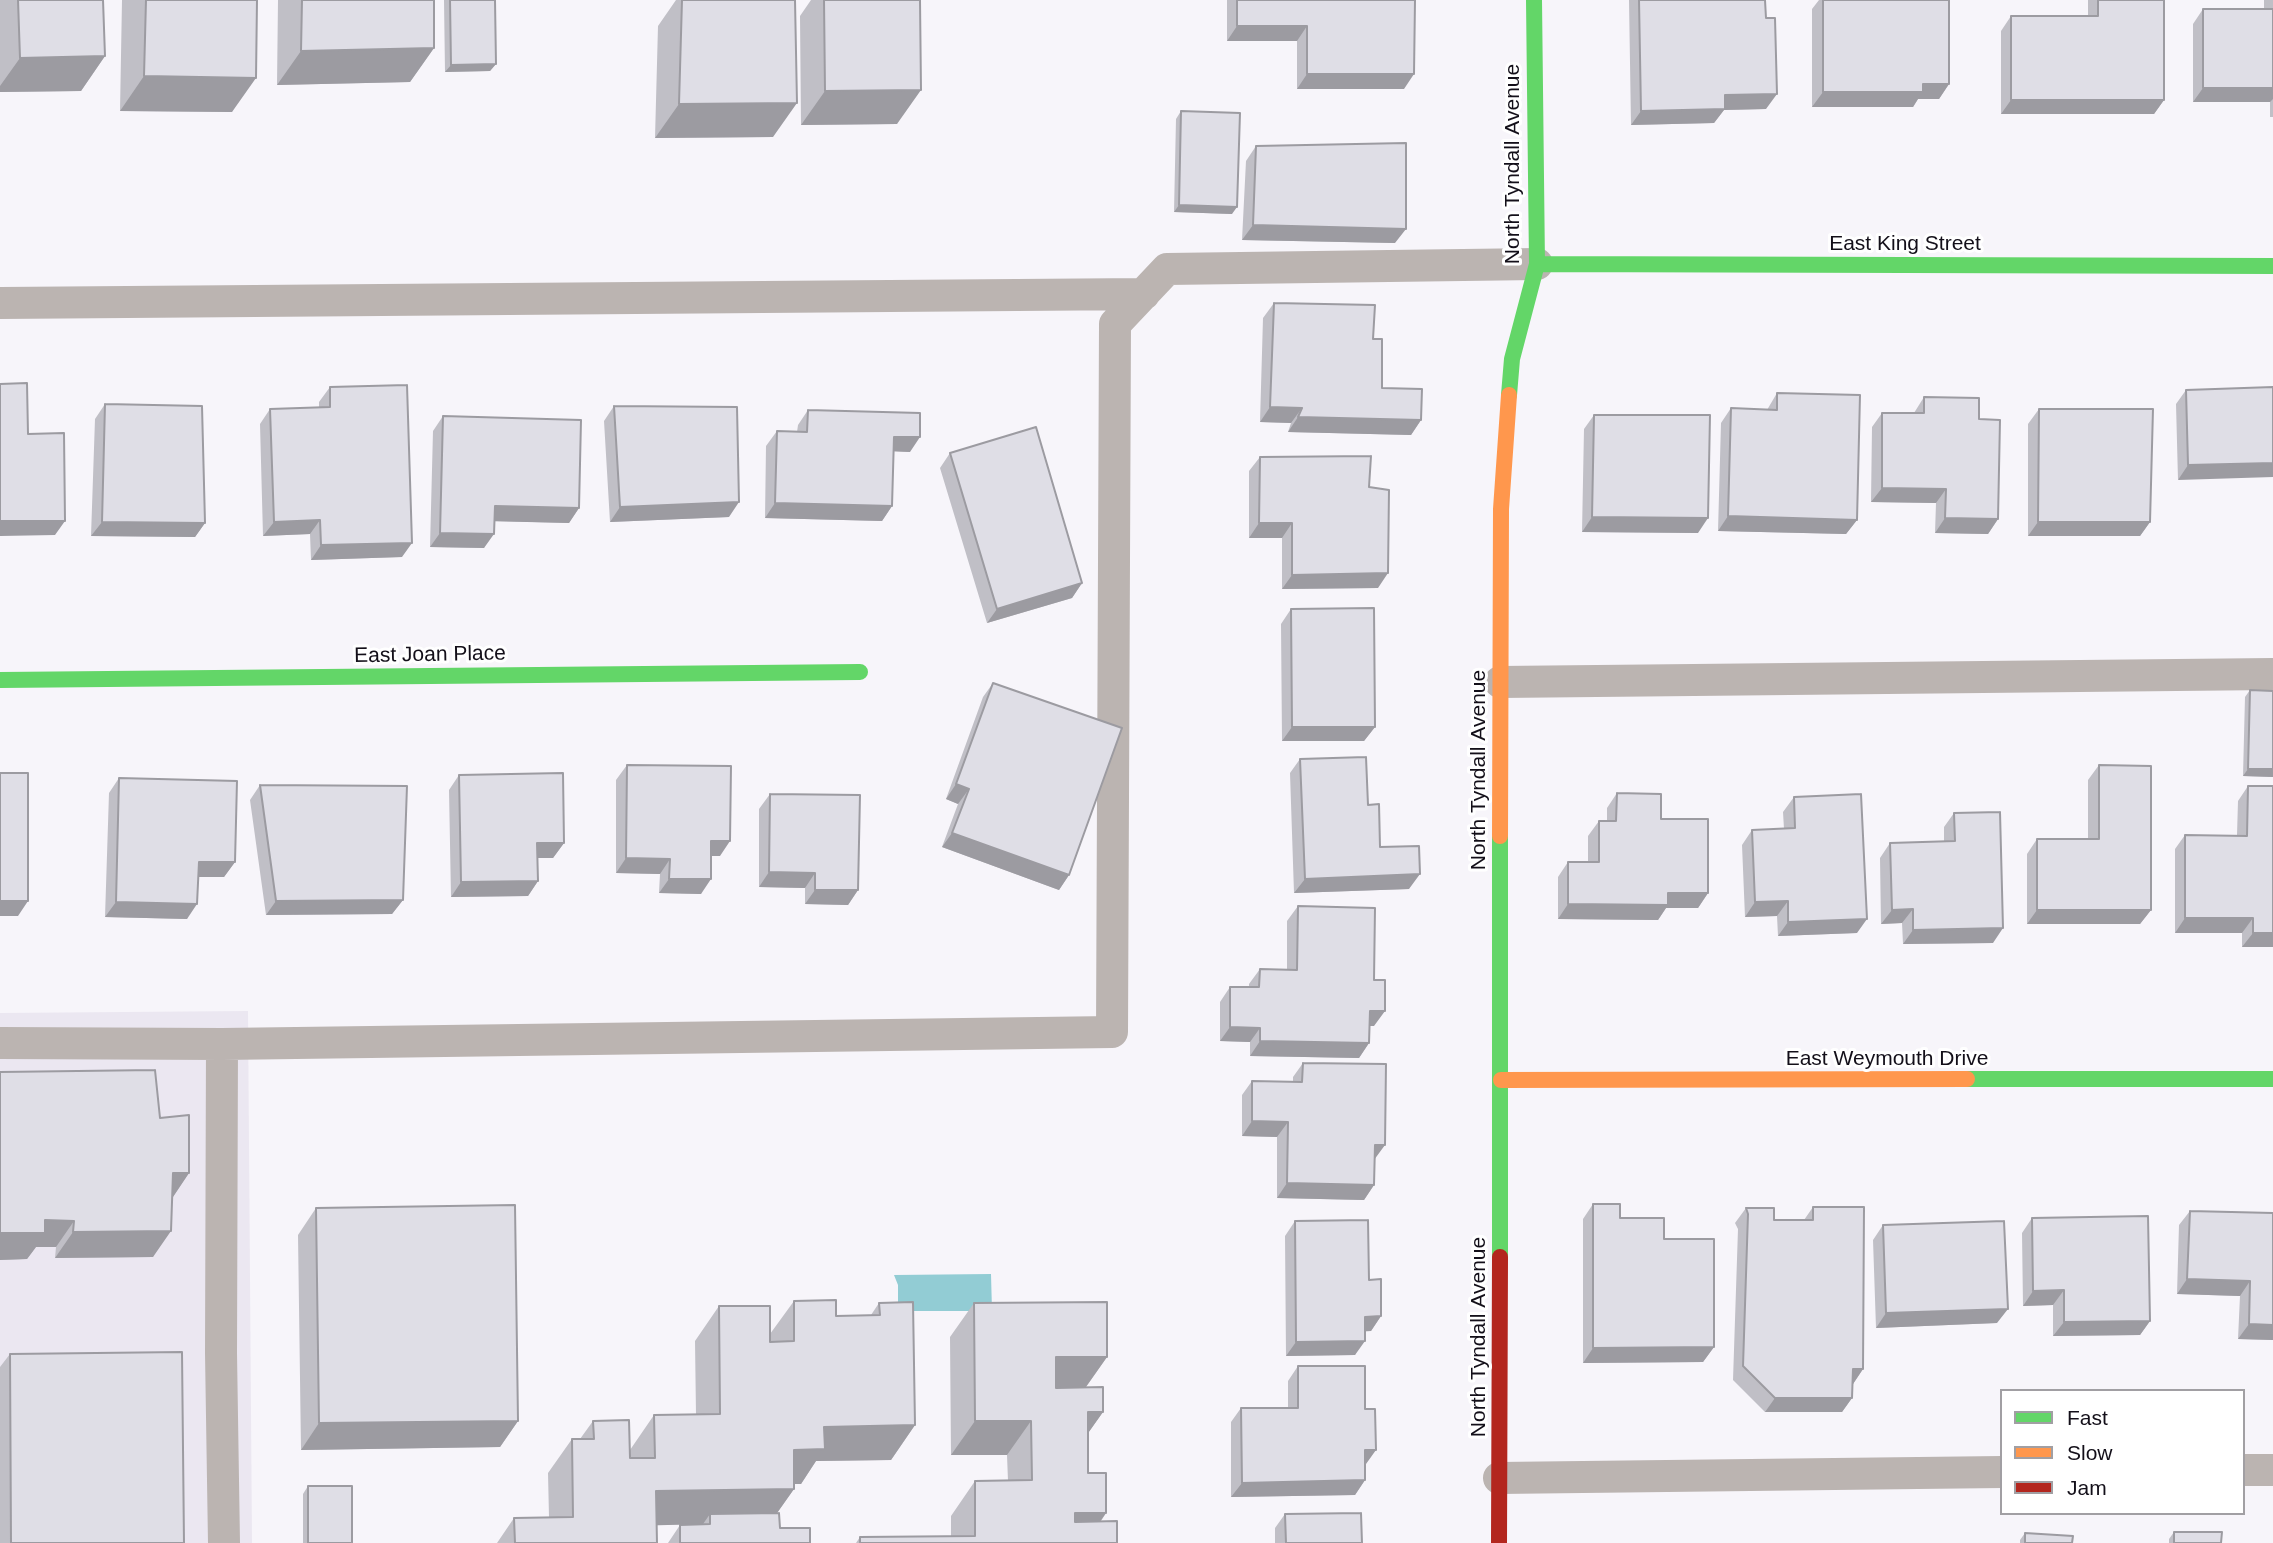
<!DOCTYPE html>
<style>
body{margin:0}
#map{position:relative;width:2273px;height:1543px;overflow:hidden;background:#f7f5fa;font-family:Helvetica,sans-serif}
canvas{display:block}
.legend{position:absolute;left:2000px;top:1389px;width:245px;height:126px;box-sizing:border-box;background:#fff;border:2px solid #a19fa3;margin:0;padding:9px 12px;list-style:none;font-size:21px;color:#130f19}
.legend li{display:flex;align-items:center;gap:14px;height:35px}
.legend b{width:35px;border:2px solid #a19fa3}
</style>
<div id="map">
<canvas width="2273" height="1543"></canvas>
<ul class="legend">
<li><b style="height:9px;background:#63d668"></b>Fast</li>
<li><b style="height:9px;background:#ff974d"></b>Slow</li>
<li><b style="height:9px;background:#b3261e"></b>Jam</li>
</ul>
</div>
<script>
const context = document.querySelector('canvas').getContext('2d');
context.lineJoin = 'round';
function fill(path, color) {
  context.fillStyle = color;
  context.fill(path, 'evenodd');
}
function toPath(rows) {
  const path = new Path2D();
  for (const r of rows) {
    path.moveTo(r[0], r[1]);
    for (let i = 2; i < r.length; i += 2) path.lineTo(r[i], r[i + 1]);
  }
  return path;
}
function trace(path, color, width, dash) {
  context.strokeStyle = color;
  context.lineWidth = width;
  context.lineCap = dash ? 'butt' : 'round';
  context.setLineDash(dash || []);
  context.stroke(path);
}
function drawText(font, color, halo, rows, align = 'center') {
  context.font = font + ' Helvetica,sans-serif';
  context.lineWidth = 6;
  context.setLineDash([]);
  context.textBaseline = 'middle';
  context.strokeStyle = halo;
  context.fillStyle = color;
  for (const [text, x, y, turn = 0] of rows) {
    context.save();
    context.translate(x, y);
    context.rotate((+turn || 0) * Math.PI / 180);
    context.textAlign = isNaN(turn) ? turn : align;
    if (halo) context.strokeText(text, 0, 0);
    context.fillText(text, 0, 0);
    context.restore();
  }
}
fill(toPath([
 [248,1011,252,1543,0,1543,0,1013]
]), '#ebe7f1');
fill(toPath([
 [991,1274,992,1311,898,1311,898,1285,894,1275]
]), '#92ccd4');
trace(toPath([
 [0,303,1144,294],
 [1500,682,2273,674],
 [0,1043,222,1044,221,1353,224,1543],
 [222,1044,1112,1032,1115,324,1167,269,1537,264],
 [2243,1470,2273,1470],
 [1499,1478,2002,1472]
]), '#bbb4b1', 32);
trace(toPath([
 [1537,264,2273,266],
 [1509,395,1512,359,1537,264,1534,0],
 [0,680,860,672],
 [1967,1079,2273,1079],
 [1500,1257,1500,836]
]), '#63d668', 16);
trace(toPath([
 [1500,836,1501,509,1509,395],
 [1501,1080,1967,1079]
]), '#ff974d', 16);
trace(toPath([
 [1499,1543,1500,1257]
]), '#b3261e', 16);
fill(toPath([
 [0,0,103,0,105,56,81,91,0,92],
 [122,0,257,0,232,112,120,111],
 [278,0,434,0,434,48,410,82,277,85],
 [444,0,495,0,496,64,490,71,445,72],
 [676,0,795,0,773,137,655,138,658,26],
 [811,0,920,0,897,124,801,125,800,16],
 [1227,0,1415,0,1404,89,1297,89,1297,41,1227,41],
 [1629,0,1765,0,1766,109,1724,110,1714,123,1631,125],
 [1819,0,1949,0,1949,84,1939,99,1918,99,1913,107,1812,107,1812,9],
 [2088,0,2164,0,2164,100,2154,114,2001,114,2001,31,2011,16,2088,16],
 [2264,0,2273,0,2273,117,2270,117,2270,102,2193,102,2193,24,2203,9,2264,9],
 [1181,111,1232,214,1174,212,1176,119],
 [1256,146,1395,243,1242,240,1246,161],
 [1274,303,1373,339,1382,388,1421,420,1411,435,1288,432,1291,423,1260,422,1263,318],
 [330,387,402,557,311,560,310,534,263,536,260,424,270,409,319,408,319,402],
 [2273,387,2178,480,2176,404,2186,390],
 [1777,393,1857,520,1846,534,1718,531,1721,423,1731,408,1767,410],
 [1924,397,1998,519,1988,534,1935,533,1936,503,1871,502,1872,427,1882,413,1914,413],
 [105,404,205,523,195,537,91,536,95,419],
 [614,406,729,517,610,522,604,421],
 [2039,409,2150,522,2140,536,2028,536,2028,424],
 [808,410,910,452,894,451,892,506,882,521,765,518,766,446,777,431,797,432,798,425],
 [1594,415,1698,533,1582,532,1584,429],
 [443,416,579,508,569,523,495,521,484,548,430,547,433,431],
 [950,453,1082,583,1072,598,987,623,940,468],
 [1260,457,1378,588,1282,589,1282,538,1249,538,1249,471],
 [1291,609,1375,727,1364,741,1282,741,1281,624],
 [993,683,1069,875,1059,890,942,847,958,804,946,799,983,697],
 [2250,690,2273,777,2243,776,2245,697],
 [1300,759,1368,805,1380,847,1409,889,1294,893,1290,773],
 [627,765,720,856,711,856,701,894,659,893,660,874,616,873,616,780],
 [2099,765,2151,910,2140,924,2027,924,2027,854,2037,839,2088,839,2088,780],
 [459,775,564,843,553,858,537,858,538,881,528,896,451,897,449,790],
 [119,778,235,862,224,877,198,877,187,919,105,917,109,793],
 [260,785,403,900,392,914,266,915,250,800],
 [2248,786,2273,947,2242,947,2242,933,2175,933,2175,849,2185,835,2237,835,2238,801],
 [1617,793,1661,819,1708,893,1698,908,1666,908,1658,920,1558,919,1558,877,1568,862,1588,862,1588,836,1599,821,1607,821,1607,808],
 [770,794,858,890,848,905,805,904,805,888,759,887,759,809],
 [1794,797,1857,933,1778,936,1777,916,1745,917,1742,845,1752,830,1784,829,1783,812],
 [1954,813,1993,943,1903,944,1902,923,1881,924,1880,858,1890,843,1944,841,1944,827],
 [1298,906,1374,980,1374,1026,1370,1026,1369,1043,1359,1058,1250,1056,1250,1042,1220,1041,1220,1002,1230,987,1249,987,1249,984,1260,969,1287,970,1287,921],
 [1303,1063,1374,1160,1374,1185,1364,1200,1277,1198,1277,1137,1242,1136,1242,1095,1252,1081,1293,1082,1293,1077],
 [0,1072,160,1118,189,1173,172,1198,153,1257,55,1258,56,1247,36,1247,27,1259,0,1260],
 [1593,1204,1664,1239,1714,1347,1703,1362,1583,1363,1583,1219],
 [1813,1207,1863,1369,1853,1384,1852,1398,1842,1412,1765,1412,1733,1380,1738,1229,1735,1223,1746,1208,1774,1220,1804,1220],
 [316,1208,518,1421,500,1447,301,1450,298,1235],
 [2190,1211,2273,1213,2273,1340,2238,1339,2240,1296,2177,1294,2179,1225],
 [2032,1218,2150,1321,2140,1335,2053,1336,2053,1305,2023,1306,2022,1233],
 [1295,1221,1369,1280,1381,1316,1371,1331,1365,1331,1355,1355,1286,1356,1285,1236],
 [1883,1225,1997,1323,1876,1328,1873,1240],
 [794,1301,836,1316,871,1315,879,1303,915,1425,891,1460,816,1461,801,1484,794,1484,794,1489,777,1513,780,1528,810,1543,668,1543,680,1525,703,1524,656,1525,657,1543,497,1543,514,1518,549,1517,548,1473,572,1439,580,1439,593,1421,630,1450,654,1415,696,1415,695,1341,719,1306,770,1334],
 [974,1303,1107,1357,1086,1387,1103,1412,1088,1433,1088,1473,1106,1513,1101,1521,1117,1543,856,1543,860,1537,951,1536,951,1516,975,1481,1008,1481,1007,1455,951,1455,950,1337],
 [10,1354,184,1543,0,1543,0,1367],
 [1298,1366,1366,1464,1365,1480,1355,1495,1231,1497,1231,1422,1241,1408,1288,1408,1288,1381],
 [308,1486,352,1543,303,1543,303,1494],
 [1285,1514,1362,1543,1275,1543,1275,1528],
 [2174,1532,2221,1543,2169,1543,2169,1539],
 [2025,1533,2072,1543,2020,1543,2020,1540]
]), '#c0bfc6');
fill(toPath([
 [1237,26,1307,26,1297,41,1227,41],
 [434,48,410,82,277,85,301,51],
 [105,56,81,91,0,92,0,86,20,58],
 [496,64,490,71,445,72,451,65],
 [1307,74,1414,74,1404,89,1297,89],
 [144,76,256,78,232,112,120,111],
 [1923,84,1949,84,1939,99,1918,99,1913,107,1812,107,1823,92],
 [2203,88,2273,88,2273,99,2270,102,2193,102],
 [921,90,897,124,801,125,825,91],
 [1777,94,1766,109,1724,110,1714,123,1631,125,1641,111,1725,95],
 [2011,100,2164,100,2154,114,2001,114],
 [797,103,773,137,655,138,679,104],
 [1179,205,1237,207,1232,214,1174,212],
 [1253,225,1406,229,1395,243,1242,240],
 [1270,407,1302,408,1291,423,1260,422],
 [1298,417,1421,420,1411,435,1288,432],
 [894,437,920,437,910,452,884,451],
 [2273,463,2273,477,2178,480,2188,465],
 [1882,488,1946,489,1936,503,1871,502],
 [739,502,729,517,610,522,620,507],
 [775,503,892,506,882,521,765,518],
 [495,506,579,508,569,523,485,521],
 [1728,516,1857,520,1846,534,1718,531],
 [1592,517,1708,518,1698,533,1582,532],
 [1945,518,1998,519,1988,534,1935,533],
 [320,520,310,534,263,536,274,522],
 [0,521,65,521,55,535,0,536],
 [102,522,205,523,195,537,91,536],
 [2038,522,2150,522,2140,536,2028,536],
 [1259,523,1292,523,1282,538,1249,538],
 [440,533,494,534,484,548,430,547],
 [412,543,402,557,311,560,321,545],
 [1388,573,1378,588,1282,589,1292,575],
 [1082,583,1072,598,987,623,997,609],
 [1292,727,1375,727,1364,741,1282,741],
 [2248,769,2273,769,2273,777,2243,776],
 [956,784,969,789,958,804,946,799],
 [952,833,1069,875,1059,890,942,847],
 [711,841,730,841,720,856,701,856],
 [537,843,564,843,553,858,527,858],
 [626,858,670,859,660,874,616,873],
 [199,862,235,862,224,877,189,877],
 [769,872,815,873,805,888,759,887],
 [1420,874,1409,889,1294,893,1305,879],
 [669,879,711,879,701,894,659,893],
 [538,881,528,896,451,897,461,882],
 [815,890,858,890,848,905,805,904],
 [1668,893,1708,893,1698,908,1666,908,1658,920,1558,919,1568,904],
 [403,900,392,914,266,915,276,901],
 [0,901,28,901,18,916,0,916],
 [1788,901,1777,916,1745,917,1755,902],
 [116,902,197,904,187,919,105,917],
 [1913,909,1902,923,1881,924,1892,910],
 [2037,910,2151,910,2140,924,2027,924],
 [2185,918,2253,918,2242,933,2175,933],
 [1867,919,1857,933,1778,936,1788,922],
 [2003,928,1993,943,1903,944,1913,930],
 [2253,933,2273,933,2273,947,2242,947],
 [1370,1011,1385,1011,1374,1026,1360,1026],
 [1230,1027,1260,1028,1250,1042,1220,1041],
 [1260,1041,1369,1043,1359,1058,1250,1056],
 [1252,1121,1288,1122,1277,1137,1242,1136],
 [1375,1145,1385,1145,1374,1160],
 [173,1173,189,1173,171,1200],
 [1287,1183,1374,1185,1364,1200,1277,1198],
 [45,1220,74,1221,56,1247,36,1247,27,1259,0,1260,0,1233],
 [171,1231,153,1257,55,1258,73,1232],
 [2187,1279,2250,1281,2240,1296,2177,1294],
 [2064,1290,2053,1305,2023,1306,2033,1291],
 [2008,1309,1997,1323,1876,1328,1886,1313],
 [1381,1316,1371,1331,1355,1332,1365,1317],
 [2150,1321,2140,1335,2053,1336,2064,1322],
 [2249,1324,2273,1325,2273,1340,2238,1339],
 [1365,1341,1355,1355,1286,1356,1296,1342],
 [1714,1347,1703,1362,1583,1363,1593,1348],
 [1056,1357,1107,1357,1083,1391,1032,1391],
 [1853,1369,1863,1369,1853,1384],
 [1775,1398,1852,1398,1842,1412,1765,1412],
 [1088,1412,1103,1412,1079,1446],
 [518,1421,500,1447,301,1450,319,1423],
 [975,1421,1031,1421,1007,1455,951,1455],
 [915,1425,891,1460,816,1461,801,1484,770,1484,794,1450,824,1427],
 [1365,1450,1376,1450,1366,1464,1355,1464],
 [1365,1480,1355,1495,1231,1497,1242,1483],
 [794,1489,770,1523,710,1514,703,1524,632,1526,656,1491],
 [1075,1513,1106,1513,1085,1543,1054,1543]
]), '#9c9ba1');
const building = toPath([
 [18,0,103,0,105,56,20,58,18,0],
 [146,0,257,0,256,78,144,76,146,0],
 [302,0,434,0,434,48,301,51,302,0],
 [450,0,495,0,496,64,451,65,450,0],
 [682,0,795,0,797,103,679,104,682,0],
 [824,0,920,0,921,90,825,91,824,0],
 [1237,0,1415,0,1414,74,1307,74,1307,26,1237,26,1237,0],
 [1639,0,1765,0,1766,18,1775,18,1777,94,1725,95,1725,109,1641,111,1639,0],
 [1823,0,1949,0,1949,84,1923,84,1923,92,1823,92,1823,0],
 [2098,0,2164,0,2164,100,2011,100,2011,16,2098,16,2098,0],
 [2203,9,2273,9,2273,88,2203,88,2203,9],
 [1181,111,1240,113,1237,207,1179,205,1181,111],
 [1406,143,1406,229,1253,225,1256,146,1406,143],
 [1274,303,1375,305,1373,339,1382,339,1382,388,1422,389,1421,420,1298,417,1302,408,1270,407,1274,303],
 [27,383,28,434,64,433,65,521,0,521,0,384,27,383],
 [407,385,412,543,321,545,320,520,274,522,270,409,330,407,330,387,407,385],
 [2273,387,2273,463,2188,465,2186,390,2273,387],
 [1777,393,1860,395,1857,520,1728,516,1731,408,1777,410,1777,393],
 [1924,397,1979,398,1979,419,2000,420,1998,519,1945,518,1946,489,1882,488,1882,413,1924,413,1924,397],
 [105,404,202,406,205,523,102,522,105,404],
 [614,406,737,407,739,502,620,507,614,406],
 [2039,409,2153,409,2150,522,2038,522,2039,409],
 [808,410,920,413,920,437,894,437,892,506,775,503,777,431,807,432,808,410],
 [1594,415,1710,415,1708,518,1592,517,1594,415],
 [443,416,581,420,579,508,495,506,494,534,440,533,443,416],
 [1036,427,1082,583,997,609,950,453,1036,427],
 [1371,456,1369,487,1389,490,1388,573,1292,575,1292,523,1259,523,1260,457,1371,456],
 [1374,608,1375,727,1292,727,1291,609,1374,608],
 [993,683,1122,728,1069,875,952,833,969,789,956,784,993,683],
 [2250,690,2273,691,2273,769,2248,769,2250,690],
 [1366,757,1368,805,1379,804,1380,847,1419,846,1420,874,1305,879,1300,759,1366,757],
 [627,765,731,766,730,841,711,841,711,879,669,879,670,859,626,858,627,765],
 [2099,765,2151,766,2151,910,2037,910,2037,839,2099,839,2099,765],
 [0,773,28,773,28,901,0,901,0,773],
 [563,773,564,843,537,843,538,881,461,882,459,775,563,773],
 [119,778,237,781,235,862,199,862,197,904,116,902,119,778],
 [260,785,407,786,403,900,276,901,260,785],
 [2248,786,2273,786,2273,933,2253,933,2253,918,2185,918,2185,835,2247,836,2248,786],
 [1617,793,1661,794,1661,819,1708,819,1708,893,1668,893,1668,905,1568,904,1568,862,1599,862,1599,821,1616,821,1617,793],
 [770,794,860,795,858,890,815,890,815,873,769,872,770,794],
 [1861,794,1867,919,1788,922,1788,901,1755,902,1752,830,1795,828,1794,797,1861,794],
 [2000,812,2003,928,1913,930,1913,909,1892,910,1890,843,1955,841,1954,813,2000,812],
 [1298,906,1375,908,1374,980,1385,980,1385,1011,1370,1011,1369,1043,1260,1041,1260,1028,1230,1027,1230,987,1259,987,1260,969,1297,970,1298,906],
 [1303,1063,1386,1064,1385,1145,1375,1145,1374,1185,1287,1183,1288,1122,1252,1121,1252,1081,1302,1082,1303,1063],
 [155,1070,160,1118,189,1115,189,1173,173,1173,171,1231,73,1232,74,1221,45,1220,45,1233,0,1233,0,1072,155,1070],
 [1593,1204,1620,1204,1620,1218,1664,1218,1664,1239,1714,1239,1714,1347,1593,1348,1593,1204],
 [515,1205,518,1421,319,1423,316,1208,515,1205],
 [1813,1207,1864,1207,1863,1369,1853,1369,1852,1398,1775,1398,1743,1366,1748,1214,1746,1208,1774,1208,1774,1220,1813,1220,1813,1207],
 [2190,1211,2273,1213,2273,1325,2249,1324,2250,1281,2187,1279,2190,1211],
 [2148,1216,2150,1321,2064,1322,2064,1290,2033,1291,2032,1218,2148,1216],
 [1368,1220,1369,1280,1381,1279,1381,1316,1365,1317,1365,1341,1296,1342,1295,1221,1368,1220],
 [2004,1221,2008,1309,1886,1313,1883,1225,2004,1221],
 [836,1300,836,1316,880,1315,879,1303,913,1302,915,1425,824,1427,825,1449,794,1450,794,1489,656,1491,657,1543,515,1543,514,1518,573,1517,572,1439,594,1439,593,1421,629,1420,630,1458,655,1458,654,1415,720,1414,719,1306,770,1306,770,1342,794,1341,794,1301,836,1300],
 [1107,1302,1107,1357,1056,1357,1056,1388,1103,1387,1103,1412,1088,1412,1088,1473,1106,1473,1106,1513,1075,1513,1075,1522,1117,1521,1117,1543,860,1543,860,1537,975,1536,975,1481,1032,1480,1031,1421,975,1421,974,1303,1107,1302],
 [182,1352,184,1543,11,1543,10,1354,182,1352],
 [1298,1366,1365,1366,1365,1409,1375,1409,1376,1450,1365,1450,1365,1480,1242,1483,1241,1408,1298,1408,1298,1366],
 [308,1486,352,1486,352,1543,308,1543,308,1486],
 [779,1513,780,1528,810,1528,810,1543,680,1543,680,1525,710,1524,710,1514,779,1513],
 [1361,1513,1362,1543,1286,1543,1285,1514,1361,1513],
 [2174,1532,2222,1532,2221,1543,2174,1543,2174,1532],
 [2025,1533,2073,1536,2072,1543,2025,1543,2025,1533]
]);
fill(building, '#dfdee6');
trace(building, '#9c9ba1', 2);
drawText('21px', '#130f19', '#fff', [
 ["North Tyndall Avenue",1513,164,-90],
 ["East King Street",1905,244],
 ["East Joan Place",430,655,-1],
 ["North Tyndall Avenue",1479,770,-90],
 ["East Weymouth Drive",1887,1059],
 ["North Tyndall Avenue",1479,1337,-90]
]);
</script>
